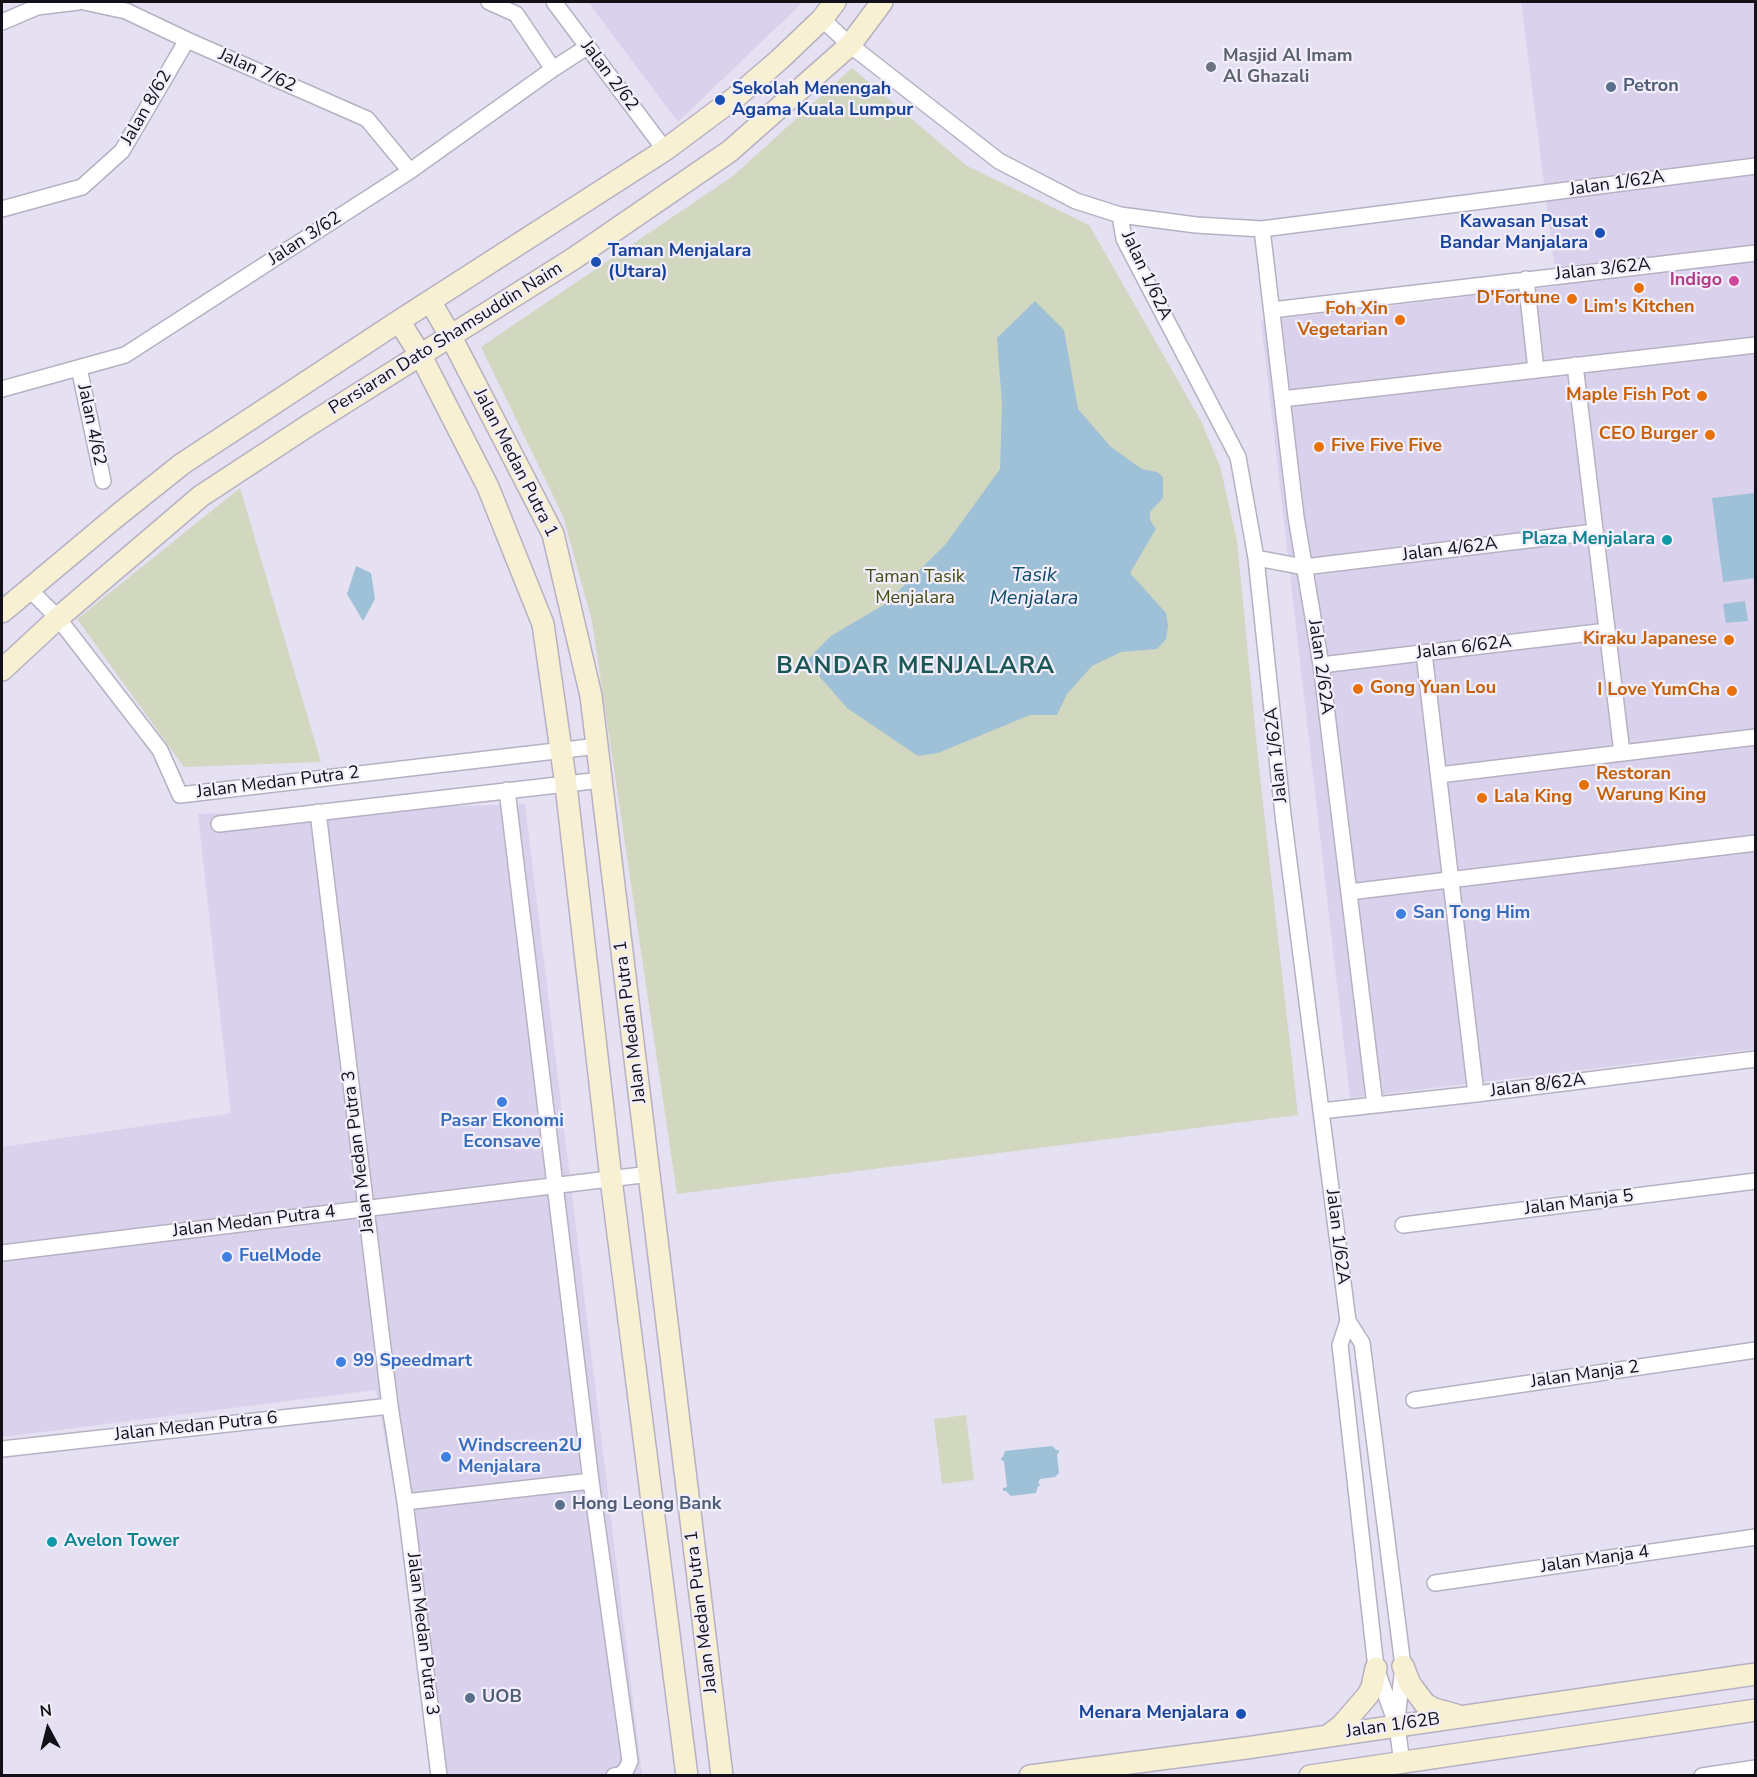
<!DOCTYPE html>
<style>
body{margin:0}
#map{position:relative;width:1757px;height:1777px;overflow:hidden;background:#e5e0f2;font-family:"Nunito Sans",sans-serif}
canvas{display:block}
.frame{position:absolute;inset:0;border:3px solid #131117;pointer-events:none}
.north{position:absolute;left:18px;top:1699px;width:60px;height:60px;-webkit-text-stroke:4px #f2eefc;paint-order:stroke;rotate:353deg;font-size:16px;font-weight:700;line-height:24px;text-align:center;color:#131117}
.north::after{content:'';display:block;margin:auto;width:21px;height:27px;background:#131117;clip-path:polygon(50% 0,100% 100%,50% 72%,0 100%)}
</style>
<div id="map">
<canvas width="1757" height="1777"></canvas>
<div class="frame"></div>
<div class="north">N</div>
</div>
<script>
const context = document.querySelector('canvas').getContext('2d');
context.lineJoin = 'round';
function fill(path, color) {
  context.fillStyle = color;
  context.fill(path, 'evenodd');
}
function toPath(rows) {
  const path = new Path2D();
  for (const r of rows) {
    path.moveTo(r[0], r[1]);
    for (let i = 2; i < r.length; i += 2) path.lineTo(r[i], r[i + 1]);
  }
  return path;
}
function trace(path, color, width, dash) {
  context.strokeStyle = color;
  context.lineWidth = width;
  context.lineCap = dash ? 'butt' : 'round';
  context.setLineDash(dash || []);
  context.stroke(path);
}
function drawText(font, color, halo, rows, align = 'center') {
  context.font = font + ' "Nunito Sans",sans-serif';
  context.lineWidth = 4.5;
  context.setLineDash([]);
  context.textBaseline = 'middle';
  context.strokeStyle = halo;
  context.fillStyle = color;
  for (const [text, x, y, turn = 0] of rows) {
    context.save();
    context.translate(x, y);
    context.rotate((+turn || 0) * Math.PI / 180);
    context.textAlign = isNaN(turn) ? turn : align;
    if (halo) context.strokeText(text, 0, 0);
    context.fillText(text, 0, 0);
    context.restore();
  }
}
fill(toPath([
 [588,2,803,2,678,122],
 [1521,2,1755,2,1755,1049,1350,1098,1261,321,1557,286],
 [525,804,642,1775,446,1775,376,1390,2,1437,2,1147,231,1113,198,814]
]), '#dad2ec');
fill(toPath([
 [852,68,967,166,1089,225,1201,421,1220,466,1237,541,1260,778,1298,1115,677,1194,592,621,563,516,481,347,733,176],
 [240,488,321,762,184,767,77,619],
 [966,1415,974,1480,942,1484,934,1419]
]), '#d2d7bf');
fill(toPath([
 [1035,301,1064,330,1078,409,1111,447,1142,469,1157,472,1163,477,1163,498,1150,512,1150,520,1156,529,1130,573,1166,613,1168,626,1166,639,1157,649,1121,652,1092,666,1067,694,1057,715,1030,715,938,753,918,756,847,708,806,661,831,636,885,604,945,545,1000,469,1002,404,997,338],
 [1754,493,1755,578,1723,582,1712,498],
 [356,566,371,573,375,599,363,621,347,594],
 [1745,601,1748,621,1726,623,1723,604],
 [1052,1446,1056,1450,1059,1450,1059,1453,1057,1454,1059,1473,1055,1477,1040,1479,1038,1483,1041,1485,1038,1486,1036,1493,1011,1496,1006,1491,1003,1491,1003,1488,1007,1487,1004,1461,1001,1460,1001,1458,1003,1457,1005,1451]
]), '#9fc1d7');
const street = toPath([
 [84,2,126,11,187,40,367,119,410,171],
 [489,2,516,14,553,69],
 [554,2,665,150],
 [822,19,850,45,999,161,1076,201,1120,215,1196,225,1262,229,1756,166],
 [2,22,37,7,78,2],
 [2,209,82,187,122,151,187,40],
 [1120,215,1124,239,1238,457,1256,558,1283,815,1348,1321,1340,1345,1376,1668,1397,1726,1402,1763],
 [1262,229,1296,517,1321,665,1375,1105],
 [1526,279,1536,370],
 [1272,310,1756,253],
 [1575,365,1622,753],
 [79,368,103,481],
 [2,389,125,355,410,171,553,69,587,47],
 [1282,399,1756,345],
 [1256,558,1304,567,1595,532],
 [28,588,58,618,160,750,180,795,598,746],
 [1424,653,1476,1094],
 [1321,665,1607,631],
 [1439,775,1756,737],
 [507,790,591,1481,630,1761,626,1770,620,1775,614,1776],
 [318,812,390,1406,405,1502,439,1776],
 [219,824,601,780],
 [1349,892,1756,843],
 [1321,1111,1476,1094,1756,1059],
 [1403,1225,1756,1181],
 [2,1253,650,1174],
 [1348,1321,1362,1343,1403,1666,1397,1720],
 [1414,1400,1756,1350],
 [2,1449,390,1406],
 [405,1502,591,1481],
 [1435,1583,1756,1537],
 [1702,1776,1756,1768]
]);
const secondary = toPath([
 [430,301,451,337,553,534,591,696,722,1776],
 [399,321,421,356,488,487,543,624,566,785,611,1179,687,1776],
 [2,612,118,515,182,464,399,321,665,150,736,97,779,60,822,19,835,2],
 [2,670,58,618,201,496,309,425,573,259,730,151,850,45,882,2],
 [1403,1666,1410,1684,1425,1704,1434,1709,1456,1715],
 [1329,1735,1342,1725,1368,1695,1372,1687,1376,1668],
 [1030,1776,1246,1748,1756,1674],
 [1310,1776,1756,1710]
]);
trace(street, '#b6b1c2', 18);
trace(secondary, '#b6b1c2', 24);
trace(street, '#fff', 15);
trace(secondary, '#f7f0d2', 21);
for (const [x, y, r, color] of [
 [1211,67,6,"#6b7280"],
 [1611,87,6,"#5c6f8a"],
 [720,100,6,"#1a4fb4"],
 [1600,233,6,"#1a4fb4"],
 [596,262,6,"#1a4fb4"],
 [1734,281,6,"#d1479c"],
 [1639,288,6,"#e8710a"],
 [1572,299,6,"#e8710a"],
 [1400,320,6,"#e8710a"],
 [1702,396,6,"#e8710a"],
 [1710,435,6,"#e8710a"],
 [1319,447,6,"#e8710a"],
 [1667,540,6,"#0f9aa8"],
 [1729,640,6,"#e8710a"],
 [1358,689,6,"#e8710a"],
 [1732,691,6,"#e8710a"],
 [1584,785,6,"#e8710a"],
 [1482,798,6,"#e8710a"],
 [1401,914,6,"#3f7fe0"],
 [502,1102,6,"#3f7fe0"],
 [227,1257,6,"#3f7fe0"],
 [341,1362,6,"#3f7fe0"],
 [446,1457,6,"#3f7fe0"],
 [560,1505,6,"#5c6f8a"],
 [52,1542,6,"#0f9aa8"],
 [470,1698,6,"#5c6f8a"],
 [1241,1714,6,"#1a4fb4"]
]) {
  const dot = new Path2D();
  dot.arc(x, y, r, 0, 2 * Math.PI);
  context.fillStyle = color;
  context.fill(dot);
  trace(dot, '#f2eefc', 2);
}
drawText('bold 18px', '#5b616d', '#f2eefc', [
 ["Masjid Al Imam",1223,57],
 ["Al Ghazali",1223,78]
], 'left');
drawText('18px', '#131117', '#f2eefc', [
 ["Jalan 7/62",257,71,24],
 ["Jalan 2/62",609,76,53],
 ["Jalan 8/62",147,108,-60],
 ["Jalan 1/62A",1617,184,-8],
 ["Jalan 3/62",305,239,-33],
 ["Jalan 3/62A",1603,270,-6],
 ["Jalan 1/62A",1146,276,65],
 ["Persiaran Dato Shamsuddin Naim",446,339,-32],
 ["Jalan 4/62",91,425,78],
 ["Jalan Medan Putra 1",515,463,63],
 ["Jalan 4/62A",1450,550,-7],
 ["Jalan 6/62A",1464,648,-7],
 ["Jalan 2/62A",1320,667,82],
 ["Jalan 1/62A",1277,755,-96],
 ["Jalan Medan Putra 2",278,783,-7],
 ["Jalan Medan Putra 1",631,1022,-97],
 ["Jalan 8/62A",1538,1086,-7],
 ["Jalan Medan Putra 3",359,1152,-97],
 ["Jalan Manja 5",1579,1203,-7],
 ["Jalan Medan Putra 4",254,1222,-7],
 ["Jalan 1/62A",1337,1237,83],
 ["Jalan Manja 2",1585,1375,-8],
 ["Jalan Medan Putra 6",196,1427,-6],
 ["Jalan Manja 4",1595,1560,-8],
 ["Jalan Medan Putra 1",702,1612,-97],
 ["Jalan Medan Putra 3",422,1634,83],
 ["Jalan 1/62B",1393,1726,-8]
]);
drawText('bold 18px', '#4e5e75', '#f2eefc', [
 ["Petron",1623,87],
 ["Hong Leong Bank",572,1505],
 ["UOB",482,1698]
], 'left');
drawText('bold 18px', '#164399', '#f2eefc', [
 ["Sekolah Menengah",732,90],
 ["Agama Kuala Lumpur",732,111],
 ["Kawasan Pusat",1588,223,"right"],
 ["Bandar Manjalara",1588,244,"right"],
 ["Taman Menjalara",608,252],
 ["(Utara)",608,273],
 ["Menara Menjalara",1229,1714,"right"]
], 'left');
drawText('bold 18px', '#b23c85', '#f2eefc', [
 ["Indigo",1722,281]
], 'right');
drawText('bold 18px', '#c56008', '#f2eefc', [
 ["D'Fortune",1560,299],
 ["Lim's Kitchen",1639,308,"center"],
 ["Foh Xin",1388,310],
 ["Vegetarian",1388,331],
 ["Maple Fish Pot",1690,396],
 ["CEO Burger",1698,435],
 ["Five Five Five",1331,447,"left"],
 ["Kiraku Japanese",1717,640],
 ["Gong Yuan Lou",1370,689,"left"],
 ["I Love YumCha",1720,691],
 ["Restoran",1596,775,"left"],
 ["Warung King",1596,796,"left"],
 ["Lala King",1494,798,"left"]
], 'right');
drawText('bold 18px', '#0d838f', '#f2eefc', [
 ["Plaza Menjalara",1655,540],
 ["Avelon Tower",64,1542,"left"]
], 'right');
drawText('18px', '#434b12', '#f2eefc', [
 ["Taman Tasik",915,578],
 ["Menjalara",915,599]
]);
drawText('bold 18px', '#366cbe', '#f2eefc', [
 ["San Tong Him",1413,914],
 ["Pasar Ekonomi",502,1122,"center"],
 ["Econsave",502,1143,"center"],
 ["FuelMode",239,1257],
 ["99 Speedmart",353,1362],
 ["Windscreen2U",458,1447],
 ["Menjalara",458,1468]
], 'left');
drawText('italic 20px', '#0c4a68', '#f2eefc', [
 ["Tasik",1034,576],
 ["Menjalara",1034,599]
]);
context.letterSpacing = '1.5px';
drawText('bold 24px', '#1b5755', '#f2eefc', [
 ["BANDAR MENJALARA",916,667]
]);
context.letterSpacing = '0px';
</script>
